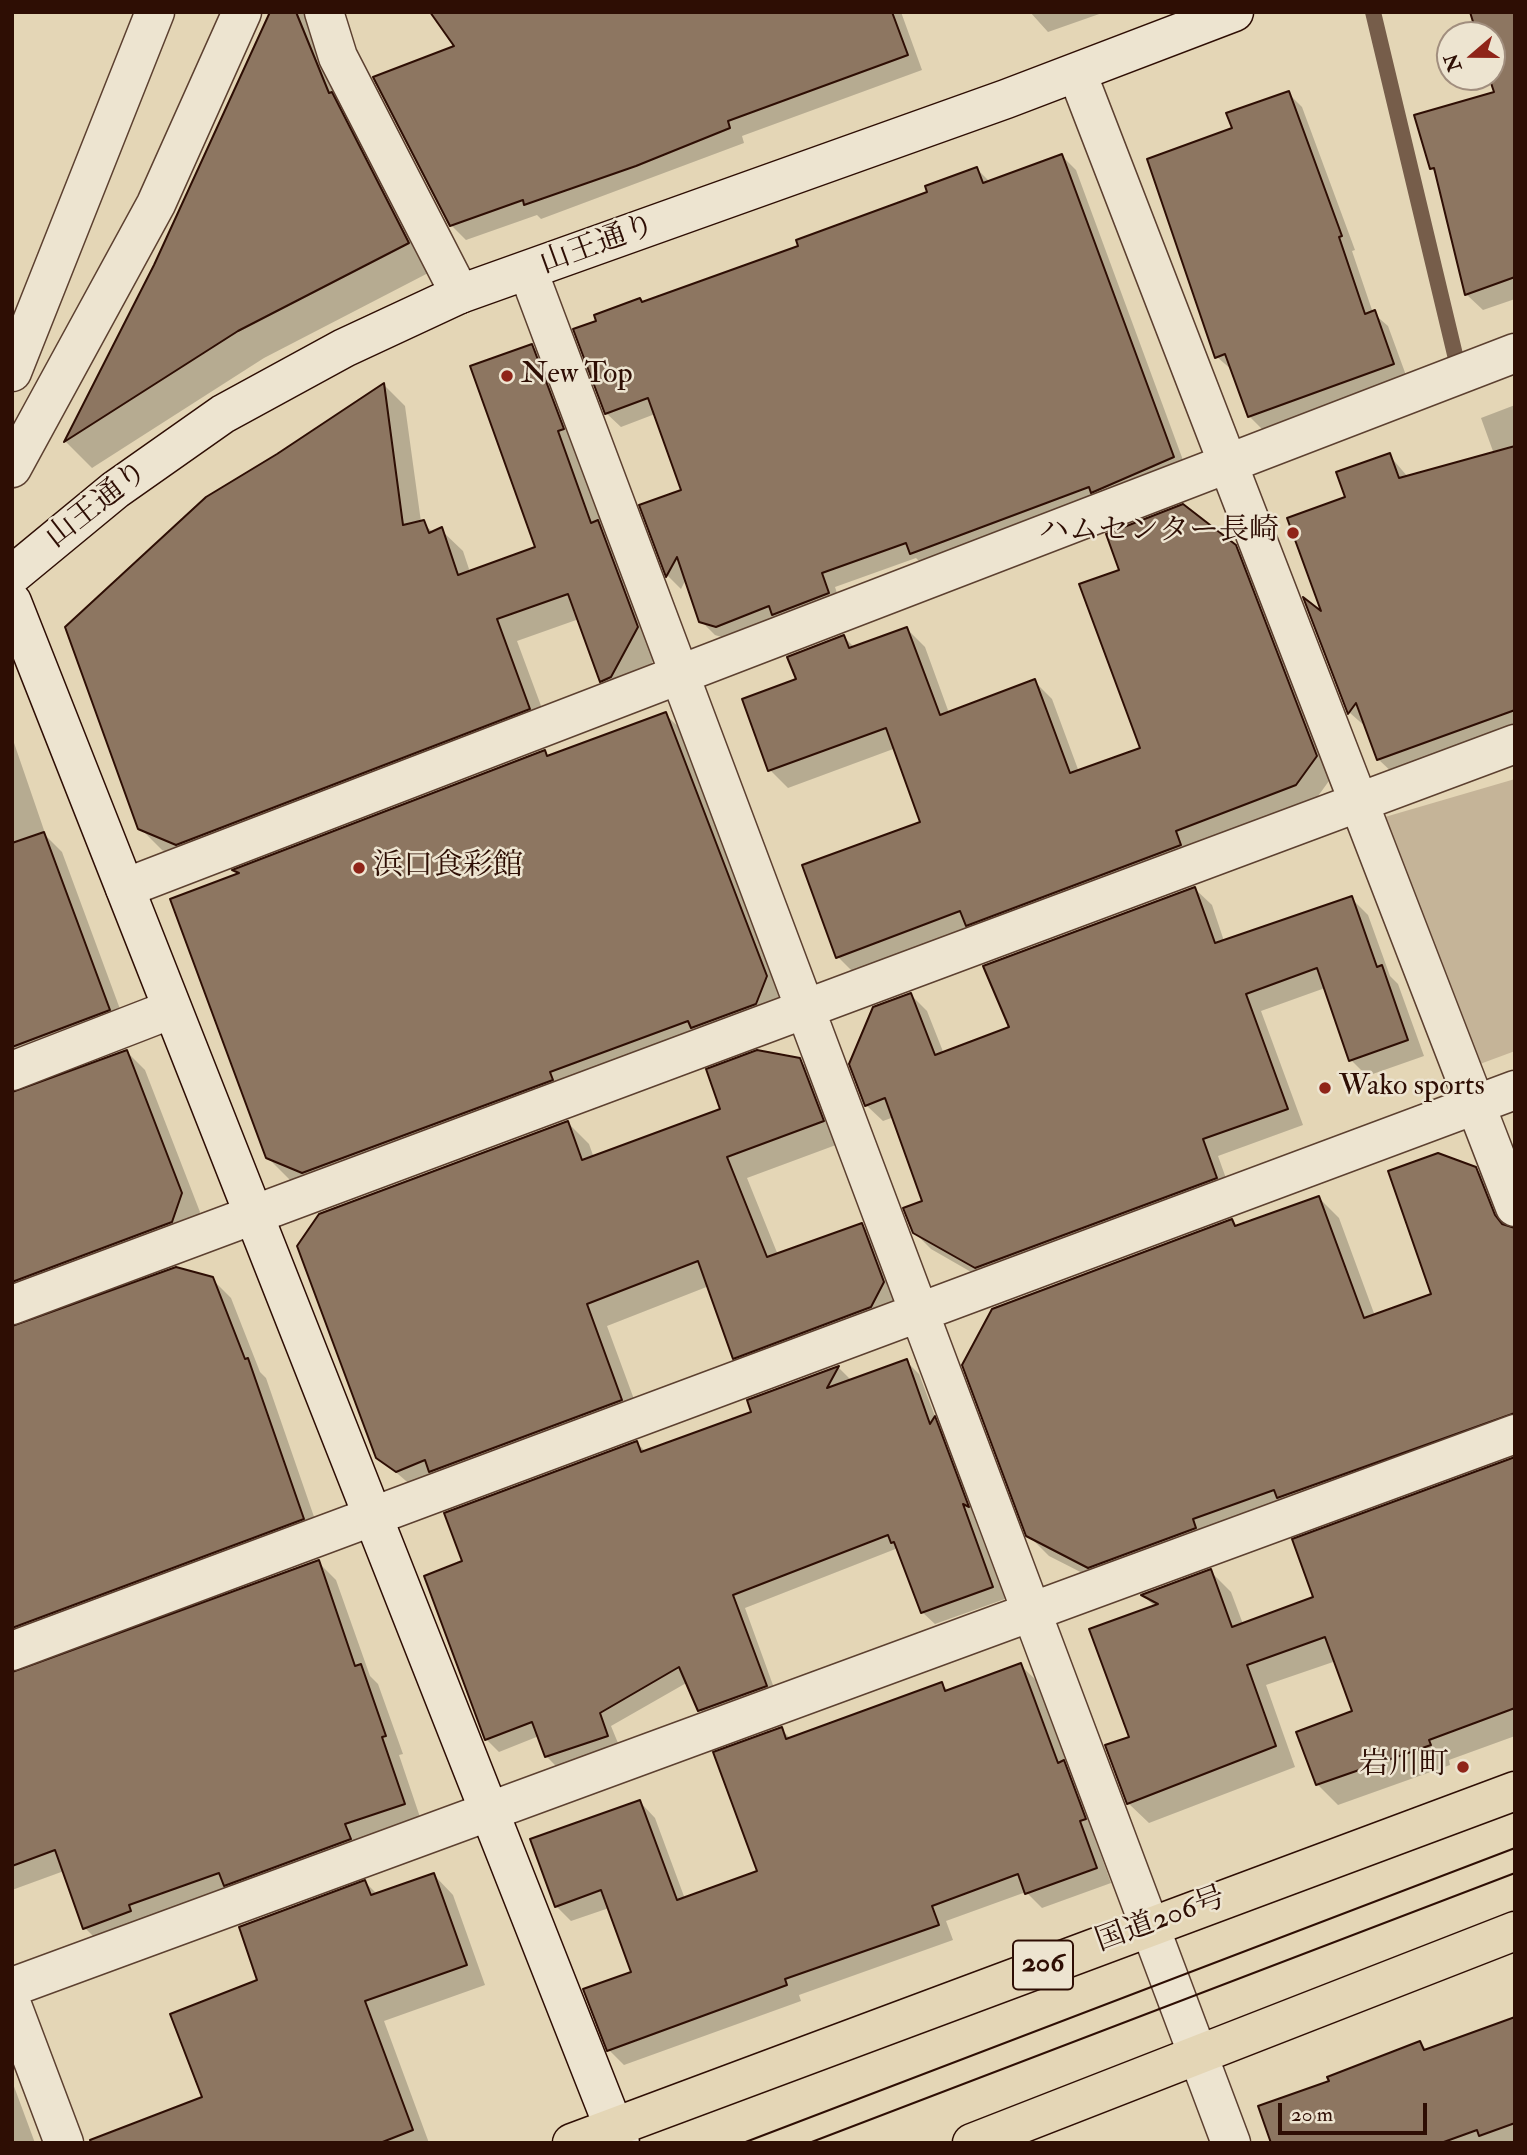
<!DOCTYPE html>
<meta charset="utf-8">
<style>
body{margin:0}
#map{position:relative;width:1527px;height:2155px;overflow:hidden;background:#e4d6b6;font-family:"IM FELL Double Pica",serif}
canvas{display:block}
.frame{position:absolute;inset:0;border:14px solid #2e0e04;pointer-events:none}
.north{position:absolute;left:1436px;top:21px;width:70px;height:70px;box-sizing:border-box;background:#ede4d0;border:2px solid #a18e7e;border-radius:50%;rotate:250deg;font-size:19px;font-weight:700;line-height:28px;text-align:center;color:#2e0e04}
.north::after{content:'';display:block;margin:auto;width:24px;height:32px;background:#8f2418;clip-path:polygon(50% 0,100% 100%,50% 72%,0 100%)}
.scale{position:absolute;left:1278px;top:2103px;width:149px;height:32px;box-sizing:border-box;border:4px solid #2e0e04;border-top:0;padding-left:9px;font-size:21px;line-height:24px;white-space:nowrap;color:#2e0e04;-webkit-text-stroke:5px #ede4d0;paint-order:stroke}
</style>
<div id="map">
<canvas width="1527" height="2155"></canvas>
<div class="frame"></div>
<div class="north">N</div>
<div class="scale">20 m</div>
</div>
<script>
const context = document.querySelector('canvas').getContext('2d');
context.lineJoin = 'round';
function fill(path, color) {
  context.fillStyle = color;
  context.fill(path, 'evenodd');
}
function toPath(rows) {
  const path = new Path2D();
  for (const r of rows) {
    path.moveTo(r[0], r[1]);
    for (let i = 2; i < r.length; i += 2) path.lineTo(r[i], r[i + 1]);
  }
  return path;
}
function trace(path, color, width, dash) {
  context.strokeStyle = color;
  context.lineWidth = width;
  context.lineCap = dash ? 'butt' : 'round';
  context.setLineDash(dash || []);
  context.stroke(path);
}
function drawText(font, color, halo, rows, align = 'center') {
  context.font = font + ' "IM FELL Double Pica","Noto Serif JP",serif';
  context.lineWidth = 5;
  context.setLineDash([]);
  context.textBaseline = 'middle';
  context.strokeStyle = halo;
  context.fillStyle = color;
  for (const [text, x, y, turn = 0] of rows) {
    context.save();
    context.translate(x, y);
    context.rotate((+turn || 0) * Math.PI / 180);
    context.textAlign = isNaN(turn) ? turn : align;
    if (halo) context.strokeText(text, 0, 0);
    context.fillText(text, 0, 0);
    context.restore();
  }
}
fill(toPath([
 [1515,779,1515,1051,1480,1064,1385,817]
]), '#c5b498');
fill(toPath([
 [272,12,310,12,434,270,264,358,92,468,66,442,215,142],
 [433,12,901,12,922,70,742,136,744,143,541,219,537,215,466,240,451,225,457,47],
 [1030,12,1105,12,1048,32],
 [1515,12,1515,299,1483,310,1466,294,1437,174,1431,168,1496,93,1491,77,1492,35,1479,35],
 [1288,93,1302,107,1355,250,1352,251,1373,313,1388,326,1407,378,1263,430,1249,416,1232,370,1217,357,1234,129],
 [1062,156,1076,170,1187,471,925,567,916,558,835,587,842,608,731,640,715,635,701,621,686,579,681,589,668,576,642,506,683,491,655,414,621,427,606,413,643,304,800,247,930,193,977,169,990,182],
 [532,346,553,367,659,650,632,699,623,702,601,681,579,619,517,641,550,730,198,866,162,850,140,828,157,545,163,536,207,498,278,456,384,385,405,406,421,522,434,533,441,530,463,551,470,572,537,548],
 [1515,405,1515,732,1395,775,1378,759,1367,728,1350,713,1307,602,1324,616,1347,498,1389,455,1408,477,1494,454,1481,418],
 [1235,547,1253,565,1334,774,1313,803,856,975,838,957,923,823,896,748,788,788,770,770,798,680,844,637,855,648,907,629,925,647,949,713,1034,681,1052,699,1079,772,1142,749],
 [665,714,691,739,792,1003,294,1184,268,1158,239,874,236,871,544,752,550,757],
 [12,737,46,836,62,852,127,1028,12,1078],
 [1195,889,1212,905,1224,941,1351,898,1368,915,1390,976,1398,984,1424,1056,1367,1076,1351,1060,1325,988,1261,1011,1303,1125,1218,1156,1232,1195,992,1284,931,1249,914,1232,925,1202,894,1117,883,1121,866,1105,911,995,927,1011,944,1054,1011,1028],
 [127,1052,145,1070,200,1212,191,1240,12,1312,12,1094],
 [799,1060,821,1081,844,1142,747,1178,778,1255,862,1225,883,1246,905,1305,755,1379,734,1358,709,1286,607,1326,642,1421,419,1492,378,1457,568,1123,589,1144,594,1158,722,1110],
 [1475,1168,1496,1189,1515,1230,1515,1438,1110,1587,1049,1556,1028,1535,1231,1221,1237,1227,1319,1198,1339,1218,1375,1316,1433,1295],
 [212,1279,231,1298,260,1372,266,1378,321,1537,12,1658,12,1328],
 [906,1361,919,1374,936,1419,947,1431,979,1517,973,1514,1005,1599,935,1624,922,1612,898,1548,745,1608,778,1699,713,1723,700,1710,688,1682,611,1726,620,1748,559,1769,546,1756,539,1736,499,1752,486,1739,464,1562,637,1443,646,1452,754,1413,749,1401,839,1368,852,1381],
 [1515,1459,1515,1736,1449,1760,1450,1765,1338,1805,1317,1784,1354,1712,1336,1661,1266,1685,1295,1767,1149,1823,1128,1803,1131,1738,1155,1607,1144,1596,1210,1571,1231,1592,1243,1624,1315,1598],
 [318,1562,336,1580,370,1676,378,1684,403,1754,399,1755,422,1823,103,1946,85,1928,64,1871,12,1890,12,1674],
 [1020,1665,1036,1680,1068,1767,1079,1778,1100,1834,1094,1836,1111,1883,1042,1908,1026,1892,946,1921,953,1940,799,1995,801,2001,624,2065,609,2050,633,1973,609,1908,571,1921,556,1906,640,1802,655,1818,685,1899,759,1872,781,1729,791,1739,941,1684,949,1691],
 [434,1875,453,1895,485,1985,384,2021,429,2143,87,2143,204,2098,260,1982,365,1882,378,1895],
 [1515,2019,1515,2143,1273,2143,1331,2082,1378,2061,1376,2058,1420,2043,1428,2051],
 [12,2081,35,2143,12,2143]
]), '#0003');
trace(toPath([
 [1373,12,1457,363]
]), '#765d4a', 16);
const building = toPath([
 [270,12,296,12,329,93,332,92,409,243,238,331,64,442,154,265,270,12],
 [430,12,892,12,908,55,728,121,730,128,636,166,524,205,523,200,450,226,373,77,454,46,430,12],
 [1470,12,1515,12,1515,277,1465,295,1434,168,1430,169,1414,115,1494,92,1489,77,1492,77,1492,35,1477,35,1470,12],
 [1289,91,1342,236,1339,237,1365,314,1375,310,1394,364,1248,417,1225,354,1215,358,1147,159,1232,128,1226,113,1289,91],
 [1062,154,1174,457,1091,493,1089,487,910,554,906,543,822,573,829,593,772,615,769,606,716,627,699,622,677,557,666,577,639,505,681,490,648,398,605,414,573,329,596,321,594,315,640,298,642,302,798,246,796,240,927,192,925,186,977,167,983,183,1062,154],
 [532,344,564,429,558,431,591,523,598,520,638,627,611,677,600,682,568,594,497,619,530,709,176,845,138,829,65,627,206,497,277,454,384,383,403,525,424,520,429,533,442,527,458,575,535,547,470,366,532,344],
 [1515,446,1515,710,1377,760,1356,703,1348,714,1303,597,1321,611,1287,518,1345,497,1336,472,1390,453,1399,478,1515,446],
 [1183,504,1236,545,1317,756,1296,785,1176,831,1181,845,966,926,960,911,836,958,802,865,920,822,886,728,768,771,742,699,796,679,787,657,844,635,849,648,907,627,940,715,1035,679,1070,773,1140,748,1079,584,1119,570,1106,534,1183,504],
 [666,712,767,976,756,1004,691,1028,688,1021,550,1072,553,1080,302,1173,266,1158,170,899,239,873,232,870,545,750,547,756,666,712],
 [44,832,110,1010,12,1047,12,843,44,832],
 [1195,887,1215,943,1352,896,1377,967,1382,965,1408,1040,1349,1061,1317,968,1246,994,1288,1109,1203,1139,1217,1178,975,1268,913,1233,903,1208,922,1201,885,1098,865,1106,849,1064,873,1007,911,993,935,1055,1009,1027,983,966,1195,887],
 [127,1050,182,1193,172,1222,12,1282,12,1092,127,1050],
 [757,1050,800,1058,824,1121,727,1157,767,1257,862,1223,884,1282,871,1307,733,1359,698,1261,587,1304,622,1400,429,1472,425,1460,396,1472,376,1458,297,1246,319,1214,568,1121,582,1160,720,1109,706,1069,757,1050],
 [1438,1153,1476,1167,1495,1215,1502,1224,1515,1228,1515,1413,1277,1498,1274,1490,1193,1519,1196,1528,1088,1568,1026,1536,962,1365,992,1309,1232,1219,1235,1226,1319,1196,1364,1318,1431,1294,1388,1171,1438,1153],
 [176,1267,213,1277,245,1359,248,1358,304,1519,12,1628,12,1326,176,1267],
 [907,1359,930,1424,935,1416,969,1507,963,1504,993,1587,921,1613,894,1542,891,1543,888,1535,733,1595,767,1686,698,1711,679,1667,600,1713,608,1736,545,1757,532,1722,485,1740,424,1576,462,1561,444,1513,637,1441,641,1452,751,1412,747,1400,839,1366,827,1388,907,1359],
 [1515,1457,1515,1708,1429,1740,1431,1745,1316,1785,1296,1732,1352,1711,1325,1637,1247,1665,1276,1746,1127,1804,1105,1745,1129,1737,1089,1629,1158,1604,1141,1595,1211,1569,1232,1627,1313,1597,1292,1539,1515,1457],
 [319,1560,355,1666,361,1664,386,1736,382,1737,405,1804,345,1824,351,1839,224,1886,219,1873,129,1905,131,1911,83,1929,55,1850,12,1866,12,1672,319,1560],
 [1021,1663,1058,1763,1064,1760,1086,1819,1080,1821,1097,1868,1025,1894,1018,1874,932,1906,939,1925,785,1979,787,1985,607,2051,583,1989,631,1972,601,1890,555,1907,530,1839,640,1800,677,1900,757,1871,713,1752,782,1727,786,1739,942,1682,945,1691,1021,1663],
 [434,1873,467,1965,365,2001,413,2130,380,2143,91,2143,90,2140,202,2097,170,2014,257,1980,239,1927,365,1880,371,1895,434,1873],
 [1515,2017,1515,2123,1479,2136,1477,2130,1441,2143,1271,2143,1258,2106,1329,2081,1327,2077,1420,2041,1424,2050,1515,2017]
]);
fill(building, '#8d7661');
trace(building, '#2e0e04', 2);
const street = toPath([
 [324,12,338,57,460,294],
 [1077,73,1515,1207],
 [528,271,1231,2143],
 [12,372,155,12],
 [12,468,156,204,242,12],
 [125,888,1515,353],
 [12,1071,172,1009],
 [12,1305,1515,744],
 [12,1651,1515,1090],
 [12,1987,1515,1434],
 [12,2005,64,2143]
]);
const secondary = toPath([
 [12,575,115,490,223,414,344,348,460,294,1006,99,1234,12],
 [12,602,620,2143]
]);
const highway = toPath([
 [572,2143,1515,1791],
 [972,2143,1515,1931]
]);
trace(street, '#5c4030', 41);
trace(secondary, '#2e0e04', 41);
trace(highway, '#2e0e04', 41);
trace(street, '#ede4d0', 38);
trace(secondary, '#ede4d0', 38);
trace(highway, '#e4d6b6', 38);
trace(toPath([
 [743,2143,1515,1848],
 [809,2143,1515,1873]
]), '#2e0e04', 2);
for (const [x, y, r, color] of [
 [507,376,7,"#8f2418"],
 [1293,533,7,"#8f2418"],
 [359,868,7,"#8f2418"],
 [1325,1088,7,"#8f2418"],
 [1463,1767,7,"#8f2418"]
]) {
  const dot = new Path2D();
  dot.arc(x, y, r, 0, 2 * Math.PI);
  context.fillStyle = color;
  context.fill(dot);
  trace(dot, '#ede4d0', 2.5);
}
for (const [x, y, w] of [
 [1043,1965,60]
]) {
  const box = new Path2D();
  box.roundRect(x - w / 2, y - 24.5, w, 49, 5);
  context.fillStyle = '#ede4d0';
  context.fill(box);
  trace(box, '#2e0e04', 2);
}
drawText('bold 28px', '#2e0e04', null, [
 ["206",1043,1965]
]);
drawText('30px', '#2e0e04', '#ede4d0', [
 ["山王通り",598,246,-20],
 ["山王通り",98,506,-38],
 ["国道206号",1161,1921,-20]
]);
drawText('30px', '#2e0e04', '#ede4d0', [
 ["New Top",521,376],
 ["ハムセンター長崎",1279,533,"right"],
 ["浜口食彩館",373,868],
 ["Wako sports",1339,1088],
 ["岩川町",1449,1767,"right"]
], 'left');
</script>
